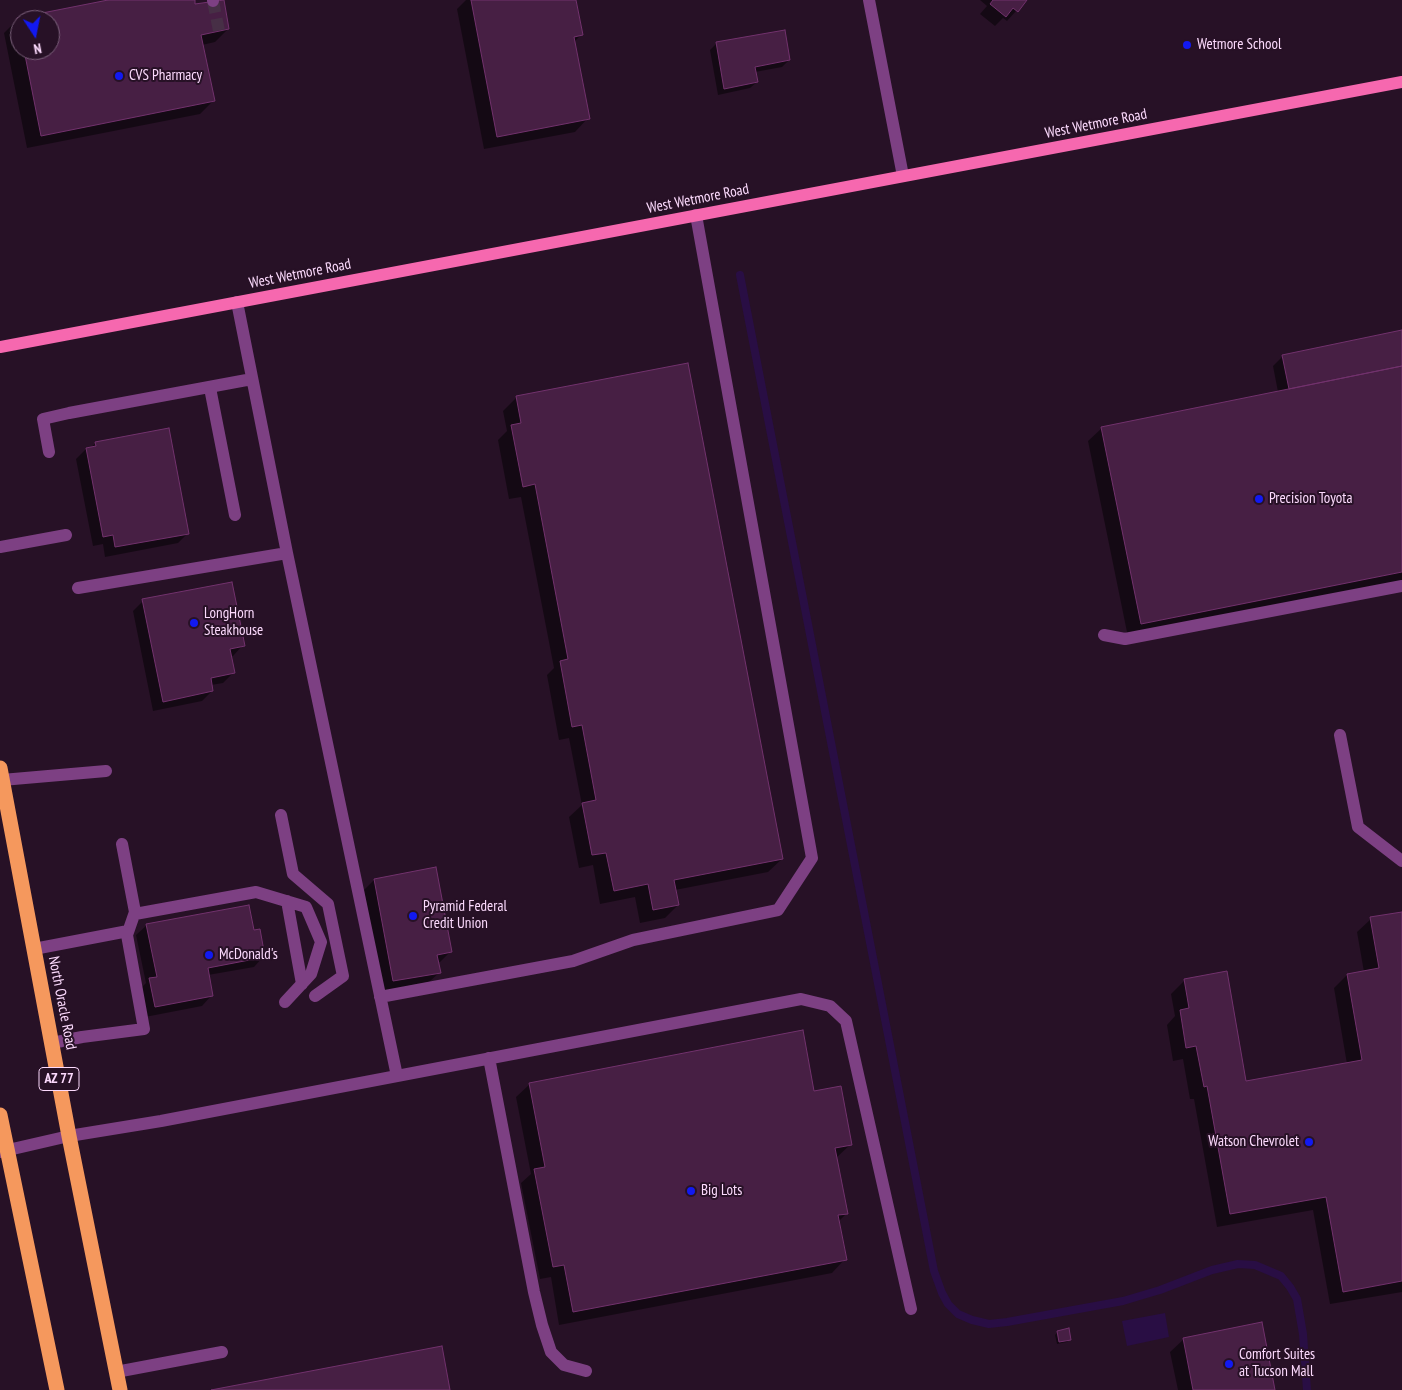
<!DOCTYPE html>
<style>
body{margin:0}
#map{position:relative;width:1402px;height:1390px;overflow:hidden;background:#271126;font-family:"PT Sans Narrow",sans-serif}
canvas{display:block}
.north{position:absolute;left:10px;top:10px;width:50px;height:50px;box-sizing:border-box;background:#271126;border:1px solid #7c617c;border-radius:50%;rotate:169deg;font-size:14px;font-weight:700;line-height:20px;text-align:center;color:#fcdafd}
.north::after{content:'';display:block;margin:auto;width:18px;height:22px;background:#1219f1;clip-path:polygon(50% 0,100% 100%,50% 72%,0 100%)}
</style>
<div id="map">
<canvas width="1402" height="1390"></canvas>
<div class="north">N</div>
</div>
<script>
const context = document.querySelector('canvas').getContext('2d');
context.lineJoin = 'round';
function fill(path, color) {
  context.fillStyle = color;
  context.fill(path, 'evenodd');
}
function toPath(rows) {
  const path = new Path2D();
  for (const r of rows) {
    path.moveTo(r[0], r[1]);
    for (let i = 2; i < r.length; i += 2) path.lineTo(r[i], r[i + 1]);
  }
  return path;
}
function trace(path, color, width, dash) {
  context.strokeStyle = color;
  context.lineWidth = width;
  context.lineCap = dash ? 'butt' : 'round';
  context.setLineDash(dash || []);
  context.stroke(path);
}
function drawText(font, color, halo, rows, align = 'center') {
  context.font = font + ' "PT Sans Narrow",sans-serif';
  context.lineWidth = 4;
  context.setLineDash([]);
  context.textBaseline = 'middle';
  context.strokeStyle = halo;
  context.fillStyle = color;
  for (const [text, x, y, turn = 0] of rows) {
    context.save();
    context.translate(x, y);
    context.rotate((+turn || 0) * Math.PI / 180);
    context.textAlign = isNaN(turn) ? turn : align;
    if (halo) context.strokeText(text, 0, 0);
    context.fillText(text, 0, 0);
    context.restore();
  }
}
fill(toPath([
 [1165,1313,1169,1337,1127,1346,1122,1321]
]), '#290e44');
fill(toPath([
 [115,0,193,0,194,6,228,29,215,42,202,45,213,101,200,114,27,148,4,33,18,19],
 [20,20,50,20,50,50,20,50],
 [466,0,574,0,581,35,573,43,588,118,575,132,484,149,457,9],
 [980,0,1026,0,1007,21,1003,18,995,26,980,14,987,6],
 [716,44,789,60,782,67,755,72,757,82,750,88,718,95,710,50],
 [1402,331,1402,582,1128,637,1088,441,1102,428,1278,392,1273,366,1283,356],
 [517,397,782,859,768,872,675,890,678,905,665,918,640,923,635,897,600,904,593,865,579,868,569,817,582,805,569,738,559,740,547,675,554,668,521,497,509,499,498,440,507,431,503,411],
 [96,443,188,533,178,543,105,557,103,544,93,546,76,459,86,449,90,448],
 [143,601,243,645,233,656,230,656,233,673,223,683,211,685,212,691,202,701,153,711,133,611],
 [374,880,450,952,440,962,438,962,440,972,429,982,383,991,364,890],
 [1402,913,1402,1292,1330,1304,1313,1210,1217,1227,1194,1099,1190,1099,1183,1059,1173,1061,1167,1025,1175,1016,1171,994,1185,980,1245,1082,1347,1064,1334,988,1347,975,1364,972,1357,932,1371,919],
 [147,925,253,931,264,956,254,967,208,975,212,995,202,1006,145,1017,140,989,146,983,136,935],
 [530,1084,813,1093,851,1144,836,1158,847,1213,838,1222,845,1259,832,1273,559,1325,551,1277,540,1279,521,1183,531,1174,516,1097],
 [1058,1332,1070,1339,1067,1342,1057,1344,1055,1335],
 [1184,1339,1274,1390,1178,1390,1170,1352]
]), '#0007');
trace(toPath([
 [740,275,934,1271,942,1293,948,1304,958,1314,972,1320,989,1324,1007,1322,1123,1301,1160,1290,1212,1270,1238,1264,1255,1265,1281,1276,1290,1287,1297,1299,1303,1334,1307,1390]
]), '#290e44', 8);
const building = toPath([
 [108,0,195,0,195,4,224,0,229,29,201,35,215,101,41,136,24,50,50,50,50,20,20,20,20,32,17,18,108,0],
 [471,0,576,0,583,35,574,37,590,119,497,137,471,0],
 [993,0,1027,0,1018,12,1013,8,1006,17,990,4,993,0],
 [785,30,790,60,755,67,758,82,724,89,716,42,785,30],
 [1402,330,1402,366,1289,389,1282,355,1402,330],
 [688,363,783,859,674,880,679,905,653,910,648,884,614,891,606,853,592,855,582,803,596,800,582,725,572,727,560,661,568,659,535,484,523,487,511,425,521,423,516,396,688,363],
 [1402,366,1402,572,1141,624,1101,427,1402,366],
 [169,428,189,534,115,547,113,535,103,537,86,448,96,446,95,442,169,428],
 [232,582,245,646,230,649,235,673,211,678,213,691,163,702,142,599,232,582],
 [436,867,452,952,437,955,441,973,393,981,374,879,436,867],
 [249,905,254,930,260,929,265,957,208,968,213,996,155,1007,149,978,157,977,146,924,249,905],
 [1402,912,1402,1281,1343,1292,1326,1197,1230,1214,1207,1086,1204,1087,1196,1046,1186,1048,1180,1010,1189,1008,1184,979,1227,971,1246,1081,1362,1060,1347,974,1379,968,1370,917,1402,912],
 [803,1030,814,1091,841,1086,852,1145,835,1148,848,1214,838,1215,847,1260,573,1312,564,1265,553,1267,534,1169,545,1167,529,1083,803,1030],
 [1262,1322,1275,1390,1193,1390,1183,1338,1262,1322],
 [1069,1328,1071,1340,1059,1342,1057,1331,1069,1328],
 [442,1346,450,1390,211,1390,442,1346]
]);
fill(building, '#471f44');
trace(building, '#72326d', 1);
trace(toPath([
 [213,1,219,31]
]), '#472f46', 12, [12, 6]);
trace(toPath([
 [213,0,213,1],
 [869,0,903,176],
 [237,302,287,553,397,1076],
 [210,388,235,515],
 [49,452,43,419,69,413,252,379],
 [0,547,66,535],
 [78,588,287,553],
 [1104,635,1125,639,1402,586],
 [1340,735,1358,827,1402,861],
 [2,780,106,771],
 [281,815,293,874,328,904,343,976,315,996],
 [287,901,302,984],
 [135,914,256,892,306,907,321,942,311,974,285,1002],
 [34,949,128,931],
 [380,997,573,961,633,940,778,910,812,858,696,215],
 [52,1043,82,1037,144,1029,127,935,135,912,122,844],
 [489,1058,534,1292,542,1325,551,1352,564,1365,586,1371],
 [0,1152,69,1136,161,1121,801,999,830,1006,846,1021,911,1309],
 [116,1372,222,1352]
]), '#7d4083', 12);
trace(toPath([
 [0,347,1402,82]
]), '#f668af', 12);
trace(toPath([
 [0,768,69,1136,120,1390],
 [0,1115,57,1390]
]), '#f5985d', 15);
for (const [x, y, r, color] of [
 [1187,45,5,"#1219f1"],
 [119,76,5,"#1219f1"],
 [1259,499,5,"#1219f1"],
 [194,623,5,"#1219f1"],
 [413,916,5,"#1219f1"],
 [209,955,5,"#1219f1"],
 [1309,1142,5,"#1219f1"],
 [691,1191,5,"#1219f1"],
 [1229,1364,5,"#1219f1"]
]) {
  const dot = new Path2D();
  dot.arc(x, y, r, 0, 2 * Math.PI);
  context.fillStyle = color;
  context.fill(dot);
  trace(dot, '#271126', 2);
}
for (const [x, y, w] of [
 [59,1079,40]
]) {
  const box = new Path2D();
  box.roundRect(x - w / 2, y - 11.5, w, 23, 4);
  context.fillStyle = '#271126';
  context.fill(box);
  trace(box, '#fcdafd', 1);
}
drawText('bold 14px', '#fcdafd', null, [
 ["AZ 77",59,1079]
]);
drawText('15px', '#fcdafd', '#271126', [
 ["Wetmore School",1197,45],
 ["CVS Pharmacy",129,76],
 ["Precision Toyota",1269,499],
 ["LongHorn",204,614],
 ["Steakhouse",204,631],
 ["Pyramid Federal",423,907],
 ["Credit Union",423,924],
 ["McDonald's",219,955],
 ["Watson Chevrolet",1299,1142,"right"],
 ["Big Lots",701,1191],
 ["Comfort Suites",1239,1355],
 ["at Tucson Mall",1239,1372]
], 'left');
drawText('15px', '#fcdafd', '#271126', [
 ["West Wetmore Road",1096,124,-11],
 ["West Wetmore Road",698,199,-11],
 ["West Wetmore Road",300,274,-11],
 ["North Oracle Road",62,1003,79]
]);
</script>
